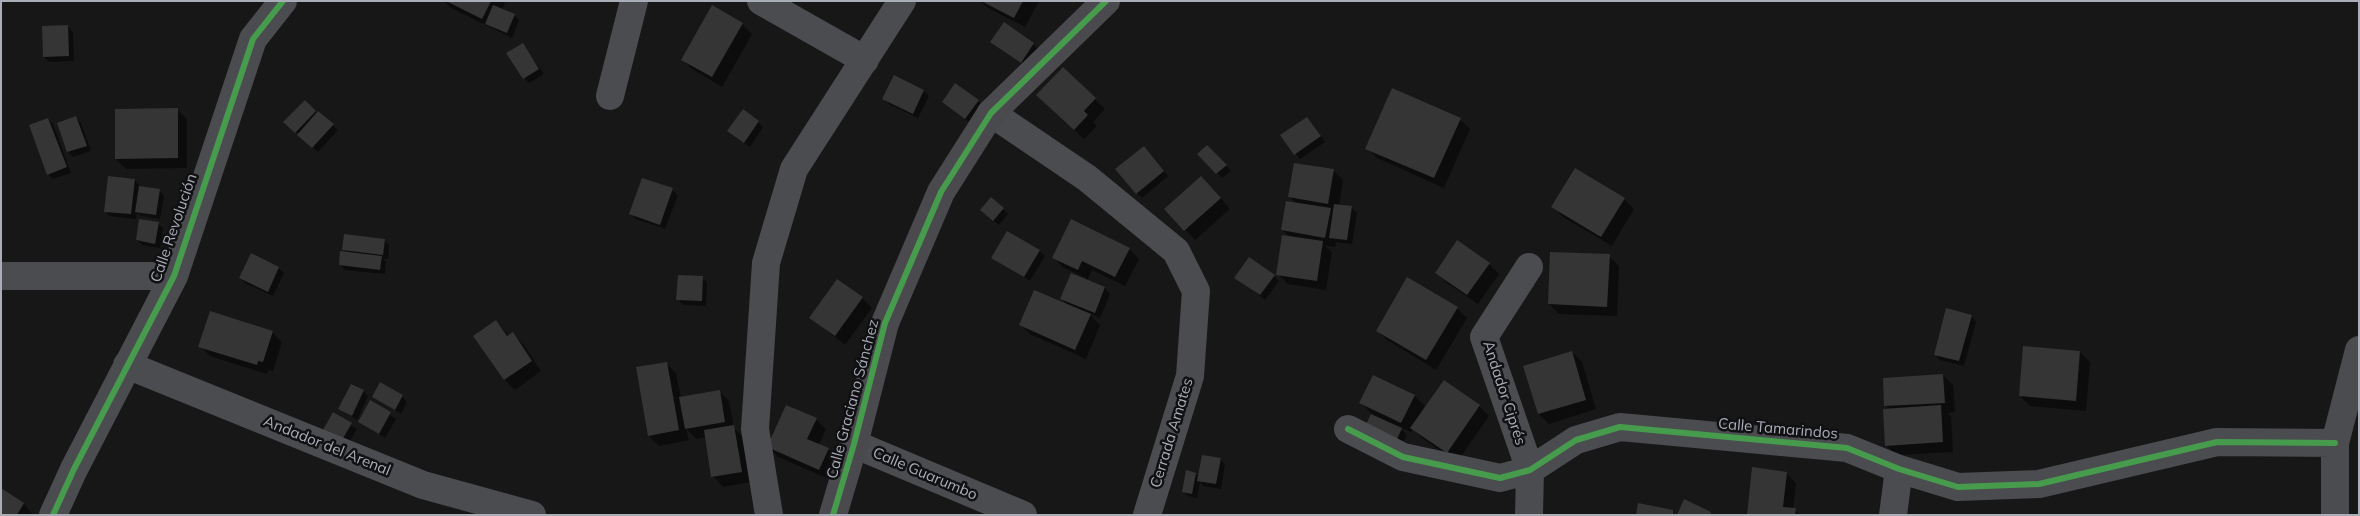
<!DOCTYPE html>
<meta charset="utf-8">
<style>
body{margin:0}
#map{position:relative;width:2360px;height:516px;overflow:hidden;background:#171717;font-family:Mulish,sans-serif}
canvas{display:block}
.frame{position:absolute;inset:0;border:2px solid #a8adb8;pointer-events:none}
</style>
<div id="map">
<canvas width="2360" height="516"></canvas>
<div class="frame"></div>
</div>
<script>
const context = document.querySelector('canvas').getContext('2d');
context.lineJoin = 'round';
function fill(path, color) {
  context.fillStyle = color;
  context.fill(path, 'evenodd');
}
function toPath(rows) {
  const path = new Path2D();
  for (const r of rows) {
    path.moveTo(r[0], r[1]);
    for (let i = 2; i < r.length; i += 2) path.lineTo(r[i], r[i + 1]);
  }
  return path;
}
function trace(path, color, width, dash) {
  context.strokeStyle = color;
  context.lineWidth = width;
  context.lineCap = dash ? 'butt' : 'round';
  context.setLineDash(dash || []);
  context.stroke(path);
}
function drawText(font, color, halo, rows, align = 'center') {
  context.font = font + ' Mulish,sans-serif';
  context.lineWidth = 5;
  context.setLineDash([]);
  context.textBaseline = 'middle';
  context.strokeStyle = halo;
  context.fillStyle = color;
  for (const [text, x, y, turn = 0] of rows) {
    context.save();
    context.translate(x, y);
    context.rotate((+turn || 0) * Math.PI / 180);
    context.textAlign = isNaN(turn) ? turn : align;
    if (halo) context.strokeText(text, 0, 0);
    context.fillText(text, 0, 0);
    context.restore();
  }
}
fill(toPath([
 [444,1,503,1,505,3,502,10,514,15,519,20,512,38,451,8],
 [980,1,1039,1,1025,27,988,8],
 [742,24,752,34,722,87,692,69,682,59],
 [1004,24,1039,49,1026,67,997,46],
 [68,27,73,32,74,61,49,62,44,57],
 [523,45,544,74,529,83,524,78],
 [1063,69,1105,109,1093,122,1097,126,1084,139,1048,105],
 [894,77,924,91,929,96,918,118,889,104,884,99],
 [978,101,983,106,970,123,943,102],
 [305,102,338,130,318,152,285,122],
 [177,109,187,119,187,168,126,169,116,159],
 [76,118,81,123,91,151,73,157,68,152,58,124],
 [48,119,53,124,71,173,53,179,48,174],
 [1460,119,1470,129,1444,188,1377,158,1367,148],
 [758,122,763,127,750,147,729,131],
 [1312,123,1325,142,1300,159,1282,136],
 [1207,146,1231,171,1222,178,1199,154],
 [1149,152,1168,176,1142,198,1137,193],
 [1333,170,1343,180,1339,206,1351,207,1357,213,1352,244,1336,242,1335,247,1325,246,1332,252,1326,290,1288,284,1278,274,1290,237,1282,230,1297,204,1290,197],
 [135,180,140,187,159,190,164,196,160,219,141,216,137,212,136,219,110,216,105,211],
 [1211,187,1230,209,1195,240,1166,209],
 [672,190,678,195,665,229,636,219,631,214],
 [1624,199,1634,209,1612,246,1563,217,1553,207],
 [1003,209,1008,214,999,225,987,215],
 [158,223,163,228,160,248,142,245,137,240],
 [384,240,389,245,388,259,383,259,386,262,385,274,345,270,340,264,347,253,344,250],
 [1129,249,1139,259,1125,286,1092,270,1087,281,1105,288,1110,294,1100,318,1087,312,1100,325,1086,359,1030,334,1020,324,1069,306,1061,299,1085,280,1086,278,1064,268,1054,258],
 [1040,251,1045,256,1030,281,993,258],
 [1609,256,1619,266,1617,316,1559,314,1549,304],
 [1489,264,1499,274,1478,304,1447,283,1437,273],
 [278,268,284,273,273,296,245,283,240,278],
 [1274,276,1279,281,1265,300,1236,278],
 [702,278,707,283,706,306,683,305,678,299],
 [862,298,872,308,845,345,811,318],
 [1457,308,1467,318,1436,370,1387,340,1377,330],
 [1971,316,1976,322,1964,366,1940,360,1935,354],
 [496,321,509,336,513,334,523,344,541,371,515,390,505,380,475,336],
 [272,332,282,342,273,371,268,370,267,374,210,356,200,346],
 [1572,352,1582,362,1596,409,1549,424,1539,414],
 [2080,352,2090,362,2086,411,2030,406,2020,396],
 [666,363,676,373,681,398,719,391,729,401,734,428,743,437,751,482,723,487,713,476,706,437,697,439,686,429,689,440,659,446,649,436],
 [1943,375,1953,385,1955,412,1947,413,1951,416,1953,452,1896,455,1886,445,1890,410,1886,406],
 [1444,382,1479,406,1489,416,1457,462,1422,438,1413,429,1411,432,1399,427,1407,435,1400,448,1365,429,1372,414,1361,403,1415,396,1425,406,1422,410,1424,411],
 [363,391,368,396,357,420,340,409],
 [402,396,407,402,401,414,373,397],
 [370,402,396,419,385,438,359,422],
 [333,414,357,429,345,449],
 [816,419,826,429,819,445,828,449,838,459,829,479,778,457,768,447],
 [1220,459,1225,464,1221,489,1203,486,1200,482,1197,498,1188,496,1183,491,1196,474,1199,477],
 [1786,473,1796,483,1793,509,1800,515,1748,515],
 [24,504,33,515,1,515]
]), '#0007');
fill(toPath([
 [446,1,491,1,482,19],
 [981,1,1023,1,1014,18],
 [493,5,515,14,507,33,485,24],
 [712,5,743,23,712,77,681,60],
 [1004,22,1034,43,1021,63,990,42],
 [68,25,69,56,43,57,42,26],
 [523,43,539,69,523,79,506,53],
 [1063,67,1096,98,1084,111,1088,115,1074,130,1036,95],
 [894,75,924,90,913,114,882,99],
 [955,83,979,100,965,119,942,102],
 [1392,88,1461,118,1434,178,1365,149],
 [305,100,316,111,295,133,283,122],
 [178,108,178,158,115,159,115,109],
 [743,109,759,121,744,143,727,131],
 [318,111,334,124,312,148,297,135],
 [76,116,87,146,67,152,57,123],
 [1307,117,1321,136,1294,155,1280,135],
 [48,118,67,167,47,175,29,125],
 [1207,145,1227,165,1216,174,1197,154],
 [1144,146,1164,171,1136,194,1115,169],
 [1294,163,1334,169,1328,204,1288,197],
 [1575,168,1625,198,1601,237,1551,207],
 [108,176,135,179,131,214,104,212],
 [1201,176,1221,198,1184,231,1164,209],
 [642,178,673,188,660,225,629,214],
 [139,186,160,189,156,215,135,212],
 [991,197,1004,208,993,221,980,210],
 [1286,201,1331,208,1325,238,1281,230],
 [1334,204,1352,206,1347,240,1329,238],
 [139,219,159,222,155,244,136,240],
 [1071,219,1130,248,1115,277,1082,261,1078,270,1052,258],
 [1007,231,1040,250,1024,277,991,258],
 [344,234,385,239,383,255,342,250],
 [1282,235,1323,241,1317,281,1276,275],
 [1457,240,1490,263,1467,295,1435,273],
 [340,251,382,256,380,270,339,265],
 [1550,252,1610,254,1607,307,1548,304],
 [251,253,279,267,268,292,239,278],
 [1249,257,1275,275,1260,295,1234,278],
 [1071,273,1105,287,1095,313,1060,299],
 [678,275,703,276,702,301,676,300],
 [1407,277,1458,307,1426,360,1376,331],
 [837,279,863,297,835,336,809,318],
 [1034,290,1091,314,1075,350,1019,325],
 [1946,308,1972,315,1959,361,1934,355],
 [210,311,273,331,263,362,258,361,257,365,198,347],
 [496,320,507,336,513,332,532,361,504,380,473,336],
 [2023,346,2080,351,2076,401,2019,396],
 [1572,351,1586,400,1538,414,1523,366],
 [667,362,679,430,648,436,636,367],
 [1943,374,1945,403,1884,406,1883,378],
 [1373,375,1415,395,1401,423,1359,403],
 [1444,380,1480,405,1447,453,1410,428],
 [380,382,403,395,395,410,372,397],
 [351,384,364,390,352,416,338,409],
 [720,390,725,422,685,429,679,397],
 [370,400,391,412,379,434,358,422],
 [786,405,817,418,807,439,829,448,819,470,767,447],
 [1941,405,1943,442,1885,446,1883,409],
 [333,412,352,423,339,445,320,435],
 [1371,414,1402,428,1395,444,1363,430],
 [734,425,742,472,711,477,704,430],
 [1202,455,1221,458,1216,484,1197,481],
 [1752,467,1787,472,1783,507,1796,508,1795,515,1747,515],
 [1186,470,1196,473,1192,494,1182,492],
 [1,488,24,503,17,515,1,515],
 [1684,499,1711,512,1710,515,1677,515],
 [1638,503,1673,510,1673,515,1636,515]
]), '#353536');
trace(toPath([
 [761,1,865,60],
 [610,96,634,1],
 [991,113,1087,178,1176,251,1196,291,1190,376,1147,515],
 [1,276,174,276],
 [127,365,423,485,532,515],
 [1348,429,1403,457,1500,478,1530,470,1576,440,1620,427,1847,448,1899,469,1958,487,2039,484,2217,442,2335,443],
 [854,444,1023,515],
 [53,515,74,469,174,276,253,39,283,1],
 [769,515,755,429,766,263,794,169,902,1],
 [1529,515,1530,470,1484,337,1529,267],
 [1893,515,1899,469],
 [2335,515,2335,443,2359,350]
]), '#4b4c50', 28);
trace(toPath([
 [833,515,854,444,885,323,941,192,991,113,1106,1]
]), '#4a4a4e', 28);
trace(toPath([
 [1348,429,1403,457,1500,478,1530,470,1576,440,1620,427,1847,448,1899,469,1958,487,2039,484,2217,442,2335,443],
 [53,515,74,469,174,276,253,39,283,1],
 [833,515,854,444,885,323,941,192,991,113,1106,1]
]), '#469c4c', 6);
drawText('15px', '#a8adb8', '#111113', [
 ["Calle Revolución",174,228,-71],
 ["Andador Ciprés",1504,393,72],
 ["Calle Graciano Sánchez",853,399,-75],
 ["Calle Tamarindos",1778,429,5],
 ["Cerrada Amates",1172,433,-73],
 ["Andador del Arenal",327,446,22],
 ["Calle Guarumbo",925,474,23]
]);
</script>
